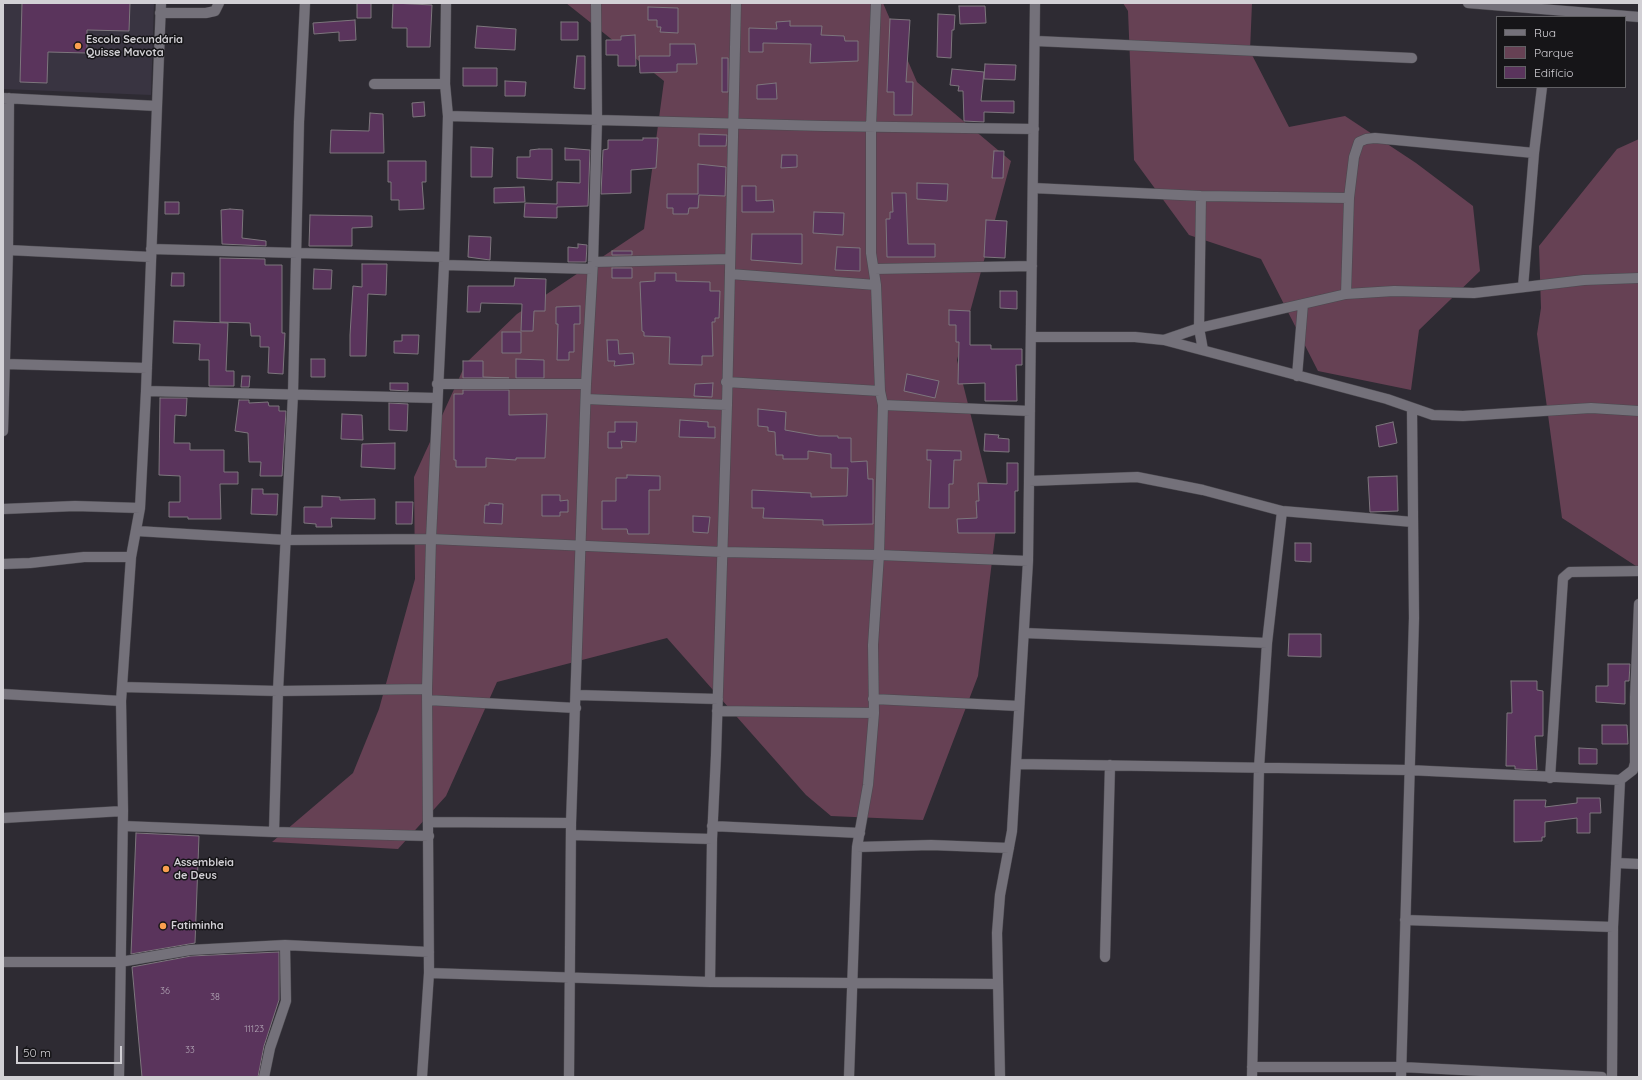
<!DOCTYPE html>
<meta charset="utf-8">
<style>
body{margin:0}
#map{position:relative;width:1642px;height:1080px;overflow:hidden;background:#2e2b33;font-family:Quicksand,sans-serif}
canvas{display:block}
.frame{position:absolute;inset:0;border:4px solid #d2d0d5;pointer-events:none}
.legend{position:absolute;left:1496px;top:16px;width:130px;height:72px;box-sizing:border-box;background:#161518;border:1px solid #616064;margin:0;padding:5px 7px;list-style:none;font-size:12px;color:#d2d0d5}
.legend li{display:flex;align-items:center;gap:8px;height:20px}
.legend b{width:20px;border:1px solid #616064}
.scale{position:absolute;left:16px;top:1046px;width:106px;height:18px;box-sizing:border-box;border:2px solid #d2d0d5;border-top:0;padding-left:5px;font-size:12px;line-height:14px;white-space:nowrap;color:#d2d0d5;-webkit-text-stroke:3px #161518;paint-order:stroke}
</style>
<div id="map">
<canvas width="1642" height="1080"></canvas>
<div class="frame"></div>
<ul class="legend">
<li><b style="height:5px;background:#74717a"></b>Rua</li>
<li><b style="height:11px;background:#664154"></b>Parque</li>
<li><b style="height:11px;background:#5a345c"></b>Edifício</li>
</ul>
<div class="scale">50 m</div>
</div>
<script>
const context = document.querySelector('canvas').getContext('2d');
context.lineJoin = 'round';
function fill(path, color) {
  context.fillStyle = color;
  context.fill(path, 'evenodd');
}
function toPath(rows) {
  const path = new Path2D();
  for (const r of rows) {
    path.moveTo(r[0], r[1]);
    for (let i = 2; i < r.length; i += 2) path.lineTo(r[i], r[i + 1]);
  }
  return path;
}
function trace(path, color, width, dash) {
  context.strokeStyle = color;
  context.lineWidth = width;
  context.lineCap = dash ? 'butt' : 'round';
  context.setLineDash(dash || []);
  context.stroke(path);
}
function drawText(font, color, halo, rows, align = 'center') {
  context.font = font + ' Quicksand,sans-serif';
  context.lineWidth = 3;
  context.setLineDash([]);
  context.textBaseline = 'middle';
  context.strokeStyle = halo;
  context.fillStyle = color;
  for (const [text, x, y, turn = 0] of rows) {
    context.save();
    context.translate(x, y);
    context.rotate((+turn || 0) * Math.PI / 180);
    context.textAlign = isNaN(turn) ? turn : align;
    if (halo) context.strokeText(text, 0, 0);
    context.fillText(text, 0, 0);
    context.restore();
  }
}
fill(toPath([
 [3,3,154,3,151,95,3,89]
]), '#393441');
fill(toPath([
 [566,3,883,3,917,82,1011,161,957,360,997,520,978,676,923,820,831,816,806,795,667,638,497,682,446,796,398,849,272,842,353,773,379,709,415,579,414,477,466,363,517,314,644,229,664,81],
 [1123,3,1252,3,1250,51,1289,127,1345,116,1416,163,1473,206,1480,271,1419,330,1411,390,1318,371,1261,259,1189,235,1134,160,1128,11],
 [1639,139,1639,568,1562,518,1537,334,1541,308,1539,246,1617,149]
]), '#664154');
const building = toPath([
 [22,3,130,3,129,31,87,30,87,53,48,52,47,83,20,82,22,3],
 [357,3,371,3,371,18,357,18,357,3],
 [393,3,432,5,430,47,407,47,407,28,392,28,393,3],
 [959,6,985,6,986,23,960,24,959,6],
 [648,7,678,8,678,33,660,32,661,27,657,27,657,20,648,20,648,7],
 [938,14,955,15,954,30,952,30,951,58,937,57,938,14],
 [890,19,910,20,906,82,913,82,912,115,894,115,894,92,887,92,890,19],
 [355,20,356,40,339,41,339,32,314,34,313,23,355,20],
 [790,21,790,26,822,26,821,35,844,36,845,41,858,41,858,61,810,63,811,44,763,43,763,52,749,52,749,28,777,29,776,22,790,21],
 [561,22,578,22,578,40,561,40,561,22],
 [477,26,516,29,515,50,475,48,477,26],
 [635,35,636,66,618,66,618,55,606,55,606,40,621,40,621,36,635,35],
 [670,44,695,44,697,64,677,64,677,72,640,73,639,56,670,56,670,44],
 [577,56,585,56,585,89,574,88,577,56],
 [722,58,728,58,728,92,722,92,722,58],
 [985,64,1016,65,1015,80,984,79,985,64],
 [463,68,497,68,497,86,463,86,463,68],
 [952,69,984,72,981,101,1014,101,1014,113,984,112,984,122,964,121,963,91,958,91,959,86,950,85,952,69],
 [505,81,526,82,525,96,505,96,505,81],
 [776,83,777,99,757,99,757,85,776,83],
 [424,102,425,116,413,117,412,103,424,102],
 [370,113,383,114,384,153,330,153,331,130,369,131,370,113],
 [699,134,727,135,726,146,699,146,699,134],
 [643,138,658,138,656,168,631,170,631,193,601,194,603,150,608,149,608,140,643,140,643,138],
 [471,147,493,148,492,177,471,177,471,147],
 [565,148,590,150,588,206,557,207,557,218,524,217,525,203,557,204,557,182,580,183,580,160,565,160,565,148],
 [539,149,552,149,552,180,517,178,517,157,530,157,530,150,539,149],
 [994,151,1004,151,1003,178,992,178,994,151],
 [782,155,797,155,797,167,781,168,782,155],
 [388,161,426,161,426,182,422,182,424,209,399,210,399,200,391,200,391,182,388,182,388,161],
 [698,164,726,167,725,196,699,195,698,208,689,208,688,214,673,214,673,208,667,208,667,194,698,194,698,164],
 [917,183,948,184,947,201,917,199,917,183],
 [742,186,756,186,756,201,773,200,774,212,742,212,742,186],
 [524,187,525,202,494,203,494,188,524,187],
 [892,193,906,193,908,244,935,244,935,257,887,257,886,219,890,219,890,212,893,212,892,193],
 [165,202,179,202,179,214,165,214,165,202],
 [230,209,243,210,242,238,266,241,266,246,222,244,221,210,230,209],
 [814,212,844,213,843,235,813,233,814,212],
 [310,215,372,216,372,227,352,228,352,246,309,246,310,215],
 [986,220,1007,221,1005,258,984,257,986,220],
 [752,234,802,234,802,264,751,260,752,234],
 [469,236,491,237,490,260,468,257,469,236],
 [578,244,587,245,586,262,568,262,568,247,578,248,578,244],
 [837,247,860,248,860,271,835,270,837,247],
 [612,251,632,251,632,255,612,255,612,251],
 [220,258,265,259,265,265,282,265,282,333,285,333,283,374,268,373,269,347,260,347,260,336,251,336,250,323,220,322,220,258],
 [362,264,387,264,386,295,368,294,366,356,350,356,350,335,353,286,362,287,362,264],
 [612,268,632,268,632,278,612,278,612,268],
 [314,269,332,270,331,289,313,289,314,269],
 [172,273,184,273,184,286,171,286,172,273],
 [655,273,676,273,676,281,710,282,710,291,720,291,719,318,715,318,715,322,712,322,713,356,702,356,702,365,669,364,670,337,644,336,644,332,642,331,640,282,655,281,655,273],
 [515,278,546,279,545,311,534,311,533,331,521,331,522,304,481,303,480,312,467,312,468,286,514,286,515,278],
 [1000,291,1017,291,1017,309,1000,308,1000,291],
 [580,306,580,324,574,324,574,352,569,352,569,360,557,360,558,324,556,324,556,307,580,306],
 [949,310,970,311,970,345,991,345,991,349,1022,349,1022,365,1016,365,1017,401,985,401,985,383,958,384,959,342,956,342,956,325,949,325,949,310],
 [174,321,228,323,226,371,234,371,234,386,209,386,209,360,199,360,200,344,173,343,174,321],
 [502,332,521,332,521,353,502,353,502,332],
 [402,335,419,335,418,354,394,353,394,341,402,341,402,335],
 [607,340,618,340,619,354,633,353,634,364,614,366,615,361,608,361,607,340],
 [311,359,325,359,325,377,311,377,311,359],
 [516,359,544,360,544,378,516,378,516,359],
 [463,361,483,361,483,377,509,378,463,378,463,361],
 [907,374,939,381,935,398,904,391,907,374],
 [242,376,250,376,249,387,241,387,242,376],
 [390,383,408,383,408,391,390,390,390,383],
 [713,383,712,397,694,396,695,384,713,383],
 [463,390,509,390,509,415,547,414,545,458,516,458,516,460,486,458,486,467,456,467,456,460,454,460,454,394,463,394,463,390],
 [160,398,187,398,186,416,175,415,174,443,190,443,190,450,224,450,224,472,238,472,238,484,220,484,221,519,188,519,188,517,169,517,169,502,180,502,180,476,159,475,160,398],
 [239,400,249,400,249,403,268,402,269,406,279,406,279,411,286,411,282,476,260,476,261,462,249,462,248,433,235,431,239,400],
 [389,403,408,404,407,431,389,430,389,403],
 [758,409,786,412,785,430,819,436,838,436,838,438,851,438,851,462,867,461,868,479,873,479,873,524,823,525,823,520,763,518,764,508,752,508,752,490,811,493,811,497,847,496,848,468,831,468,831,454,808,451,808,459,783,459,783,455,776,455,775,432,768,431,768,427,758,426,758,409],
 [342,414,362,415,363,440,341,439,342,414],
 [680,420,708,422,708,427,715,427,715,438,679,437,680,420],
 [615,422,637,422,636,442,621,441,622,448,608,448,608,432,615,432,615,422],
 [1393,422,1397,443,1379,447,1376,426,1393,422],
 [985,434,999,435,998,438,1009,439,1009,452,984,451,985,434],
 [395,443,395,469,361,467,362,444,395,443],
 [927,450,961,451,961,460,954,460,953,484,949,484,949,508,929,508,931,460,927,460,927,450],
 [1007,463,1018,463,1018,491,1015,491,1015,533,958,533,957,519,977,518,976,501,979,501,978,483,1007,484,1007,463],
 [627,475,660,476,660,490,649,490,649,534,628,534,627,529,602,529,602,501,616,501,616,478,627,478,627,475],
 [1397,476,1398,511,1370,512,1368,477,1397,476],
 [252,489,263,489,263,494,278,494,277,515,251,514,252,489],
 [542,495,560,495,560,501,568,500,568,512,560,512,560,516,542,516,542,495],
 [322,496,340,497,340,500,375,499,375,519,331,518,332,527,316,527,316,524,304,523,304,507,322,507,322,496],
 [396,502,413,502,412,524,396,524,396,502],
 [489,503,503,504,502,524,484,523,485,505,489,505,489,503],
 [693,516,710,517,708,533,693,532,693,516],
 [1295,543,1311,543,1311,562,1295,561,1295,543],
 [1289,634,1321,634,1321,657,1288,656,1289,634],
 [1608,664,1630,664,1629,681,1625,681,1625,704,1596,702,1596,686,1608,686,1608,664],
 [1511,681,1537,681,1537,690,1543,691,1543,736,1535,736,1537,770,1515,769,1515,766,1506,766,1507,713,1512,713,1511,681],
 [1602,725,1627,725,1628,744,1602,744,1602,725],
 [1579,748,1597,749,1597,764,1579,764,1579,748],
 [1577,798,1600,798,1601,813,1590,813,1590,833,1577,833,1577,818,1545,822,1545,837,1542,837,1542,841,1514,842,1514,800,1546,800,1545,807,1577,803,1577,798],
 [136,833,199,836,195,943,131,954,136,833],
 [279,952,279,1000,264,1046,258,1077,142,1077,132,967,191,956,279,952]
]);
fill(building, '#5a345c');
trace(building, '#7d767d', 1);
const minor = toPath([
 [1468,3,1639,17],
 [160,13,206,13,215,11,219,3],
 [1036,41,1412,58],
 [374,84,445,84],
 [3,98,157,106],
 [448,116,824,126,1034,129],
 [1033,188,1201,196,1349,198],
 [1201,196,1199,328,1203,350],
 [151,249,444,257],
 [8,250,151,257],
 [593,262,730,259],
 [444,265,592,269],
 [874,269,1032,266],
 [730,274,876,285],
 [1523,287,1534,153,1542,87],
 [1346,294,1349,198,1354,157,1359,142,1366,139,1375,138,1534,153],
 [1031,337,1135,337,1164,340,1199,328,1346,294,1394,291,1474,293,1584,280,1639,278],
 [1164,340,1387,399,1433,415,1463,416,1591,408,1639,411],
 [5,364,147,368],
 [1297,376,1303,304],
 [726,382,880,391],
 [437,384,586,384],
 [146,391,437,398],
 [586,399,727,405],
 [883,405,1030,411],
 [3,431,8,250,9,98],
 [1029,481,1137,477,1203,490,1282,511,1413,522],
 [3,509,75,506,140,508],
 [137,531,286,540,431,539,722,552,879,555,1028,561],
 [3,564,30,563,84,557,131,557],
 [1024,633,1267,643],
 [122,687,278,691,427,689],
 [3,694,121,701],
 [577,695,718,699],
 [873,699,1019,706],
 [427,700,576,708],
 [717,711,874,713],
 [1017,764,1408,770,1620,780],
 [1550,778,1563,578,1570,572,1639,571],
 [3,818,123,811],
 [429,822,571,823],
 [123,826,274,832,429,836],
 [712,826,860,833],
 [274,832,278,691,293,394,299,122,305,3],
 [571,835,712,839],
 [857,847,931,845,1009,848],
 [1616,863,1639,864],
 [1405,920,1613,927],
 [1105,957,1110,765],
 [3,962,120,962,190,950,285,945,429,952],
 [429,973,710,982,998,984],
 [710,982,712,839,716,755,727,405,736,3],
 [1252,1067,1401,1067,1602,1077],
 [119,1077,123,811,121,701,131,557,140,508,146,391,161,3],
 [264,1077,270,1048,286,1001,285,945],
 [422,1077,429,973,427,689,431,539,444,265,448,116,445,84,446,3],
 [569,1077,571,823,586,384,593,262,597,120,596,3],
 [849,1077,857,847,868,785,874,713,873,645,879,555,883,405,880,391,876,285,871,253,871,127,876,3],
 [1000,1077,997,933,1000,895,1012,831,1028,561,1035,3],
 [1252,1077,1259,768,1267,643,1282,511],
 [1401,1077,1414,618,1412,409],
 [1612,1077,1613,927,1620,780,1633,770,1635,763,1635,697,1639,604]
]);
trace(minor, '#4b494f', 11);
trace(minor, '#74717a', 10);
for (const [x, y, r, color] of [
 [78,46,4,"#fa9f4f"],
 [166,869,4,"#fa9f4f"],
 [163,926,4,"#fa9f4f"]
]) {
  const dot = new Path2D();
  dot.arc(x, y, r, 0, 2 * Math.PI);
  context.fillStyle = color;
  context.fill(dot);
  trace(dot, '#161518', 1.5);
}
drawText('9px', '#b4a9b7', null, [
 ["36",165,991],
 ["38",215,997],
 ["11123",254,1029],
 ["33",190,1050]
]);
drawText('bold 11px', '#d2d0d5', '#161518', [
 ["Escola Secundária",86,40],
 ["Quisse Mavota",86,53],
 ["Assembleia",174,863],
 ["de Deus",174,876],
 ["Fatiminha",171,926]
], 'left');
</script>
